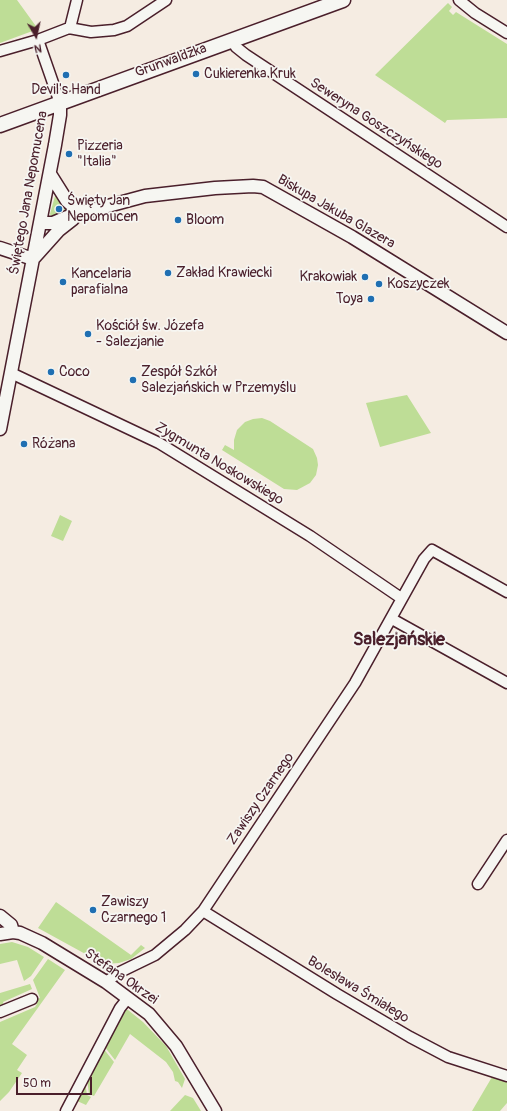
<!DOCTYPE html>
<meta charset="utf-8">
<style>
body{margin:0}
#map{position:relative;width:507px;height:1111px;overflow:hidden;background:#f5ece2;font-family:Pangolin,sans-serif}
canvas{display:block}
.north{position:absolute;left:16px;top:16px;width:40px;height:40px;-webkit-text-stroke:3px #f6f6f2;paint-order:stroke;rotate:171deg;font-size:11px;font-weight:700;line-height:16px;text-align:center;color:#4a1f2b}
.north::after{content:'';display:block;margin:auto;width:14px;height:18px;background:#4a1f2b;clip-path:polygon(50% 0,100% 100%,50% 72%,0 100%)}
.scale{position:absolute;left:16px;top:1077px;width:76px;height:18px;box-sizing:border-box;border:2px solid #4a1f2b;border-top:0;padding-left:5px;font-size:12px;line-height:14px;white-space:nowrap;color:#4a1f2b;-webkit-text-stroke:3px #f6f6f2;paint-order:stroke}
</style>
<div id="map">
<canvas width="507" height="1111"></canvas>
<div class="north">N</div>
<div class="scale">50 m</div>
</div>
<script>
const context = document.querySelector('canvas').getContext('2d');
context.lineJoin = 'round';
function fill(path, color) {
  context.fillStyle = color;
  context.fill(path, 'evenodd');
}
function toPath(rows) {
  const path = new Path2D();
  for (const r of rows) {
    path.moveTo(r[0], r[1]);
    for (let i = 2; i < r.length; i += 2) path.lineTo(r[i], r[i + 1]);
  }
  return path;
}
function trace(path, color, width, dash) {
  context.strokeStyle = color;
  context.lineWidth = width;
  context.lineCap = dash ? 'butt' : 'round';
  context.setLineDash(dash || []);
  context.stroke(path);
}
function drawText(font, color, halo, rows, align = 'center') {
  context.font = font + ' Pangolin,sans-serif';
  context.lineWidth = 3.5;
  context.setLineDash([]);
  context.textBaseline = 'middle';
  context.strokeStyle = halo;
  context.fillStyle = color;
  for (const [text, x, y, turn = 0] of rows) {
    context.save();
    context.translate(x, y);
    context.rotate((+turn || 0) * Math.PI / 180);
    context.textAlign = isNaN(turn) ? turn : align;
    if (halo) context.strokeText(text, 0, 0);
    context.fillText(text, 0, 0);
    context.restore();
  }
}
fill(toPath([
 [0,0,17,0,38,29,0,43],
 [448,3,452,7,449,11,453,15,456,12,507,44,507,118,447,120,445,123,375,75],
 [57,195,66,207,67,212,53,219,50,214,55,196],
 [407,395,431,433,380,447,366,403],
 [253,419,262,418,270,421,313,449,317,458,318,465,316,475,310,483,297,490,284,489,222,450,225,445,234,450,234,440,237,430,245,422],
 [60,515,72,521,63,541,51,536],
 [56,902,131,955,141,945,145,948,131,959,119,963,104,964,100,962,38,928],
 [12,942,28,947,44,957,31,976,24,981,17,960,0,964,0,944],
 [48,959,65,970,12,1044,27,1055,17,1070,22,1073,9,1092,0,1101,0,1022,35,1007,37,1004,36,999,40,998,33,980],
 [30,984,32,989,3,1002,4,1007,0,1008,0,993],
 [124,1010,128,1010,143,1022,166,1046,185,1079,182,1088,178,1082,175,1081,173,1072,166,1062,130,1034,115,1060,104,1046],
 [103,1048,114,1062,94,1096,89,1094,87,1079],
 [492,1077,507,1081,507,1103,500,1111,472,1111],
 [85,1081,87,1095,91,1097,86,1105,75,1100],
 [185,1095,193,1098,201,1111,170,1111]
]), '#bedd96');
const minor = toPath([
 [459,0,475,13,507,33],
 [70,28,77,0],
 [38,40,60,103],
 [232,40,236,47,246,55,507,227],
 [0,51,38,40,69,28,91,32,114,30,127,26,166,0],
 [11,373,159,443,310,536,401,598],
 [392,619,507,683],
 [478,884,507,840],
 [203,911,337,994,410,1037,448,1057,507,1076],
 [106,982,120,972,155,955,185,930,203,911,355,683,424,559,432,550,507,592],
 [0,1012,32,999],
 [66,1111,120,1008,128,998]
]);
const tertiary = toPath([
 [50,174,67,201,75,208,86,213],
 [40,223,53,223,67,217,145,196,215,188,253,186,263,187,352,237,507,333],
 [0,248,33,259],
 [33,259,59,230,73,219],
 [0,429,55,145,60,115,60,103],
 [0,916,11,925,13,932],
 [0,934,13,932,20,933,42,943,106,982,149,1014,176,1046,215,1111]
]);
const secondary = toPath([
 [0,125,343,0]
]);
trace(minor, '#4a1f2b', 13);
trace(tertiary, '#4a1f2b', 15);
trace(secondary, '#4a1f2b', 17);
trace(minor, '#f6f6f2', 10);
trace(tertiary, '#f6f6f2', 12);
trace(secondary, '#f6f6f2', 14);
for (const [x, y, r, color] of [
 [196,74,4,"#1f6fb2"],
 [66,75,4,"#1f6fb2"],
 [69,154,4,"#1f6fb2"],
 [59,209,4,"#1f6fb2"],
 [178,220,4,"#1f6fb2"],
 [168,273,4,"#1f6fb2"],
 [365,277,4,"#1f6fb2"],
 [63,282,4,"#1f6fb2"],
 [379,284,4,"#1f6fb2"],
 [371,299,4,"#1f6fb2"],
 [88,334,4,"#1f6fb2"],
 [51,372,4,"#1f6fb2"],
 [133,380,4,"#1f6fb2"],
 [24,444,4,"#1f6fb2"],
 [93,910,4,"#1f6fb2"]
]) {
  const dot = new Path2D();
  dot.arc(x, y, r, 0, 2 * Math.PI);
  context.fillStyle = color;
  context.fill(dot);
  trace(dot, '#f6f6f2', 1.5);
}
drawText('14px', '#4a1f2b', '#f6f6f2', [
 ["Grunwaldzka",171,61,-20],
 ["Seweryna Goszczyńskiego",376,124,33],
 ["Świętego Jana Nepomucena",29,193,-80],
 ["Biskupa Jakuba Glazera",336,212,30],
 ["Zygmunta Noskowskiego",219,464,31],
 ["Zawiszy Czarnego",261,799,-56],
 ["Stefana Okrzei",121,977,35],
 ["Bolesława Śmiałego",358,990,31]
]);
drawText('14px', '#4a1f2b', '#f6f6f2', [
 ["Cukierenka Kruk",204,74],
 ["Devil's Hand",66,90,"center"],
 ["Pizzeria",77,146],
 ["\"Italia\"",77,162],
 ["Święty Jan",67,201],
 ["Nepomucen",67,217],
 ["Bloom",186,220],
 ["Zakład Krawiecki",176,273],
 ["Kancelaria",71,274],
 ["parafialna",71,290],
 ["Krakowiak",357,277,"right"],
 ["Koszyczek",387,284],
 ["Toya",363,299,"right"],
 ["Kościół św. Józefa",96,326],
 ["- Salezjanie",96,342],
 ["Coco",59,372],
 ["Zespół Szkół",141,372],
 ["Salezjańskich w Przemyślu",141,388],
 ["Różana",32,444],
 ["Zawiszy",101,902],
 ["Czarnego 1",101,918]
], 'left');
drawText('bold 18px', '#4a1f2b', '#f6f6f2', [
 ["Salezjańskie",399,640]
]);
</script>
